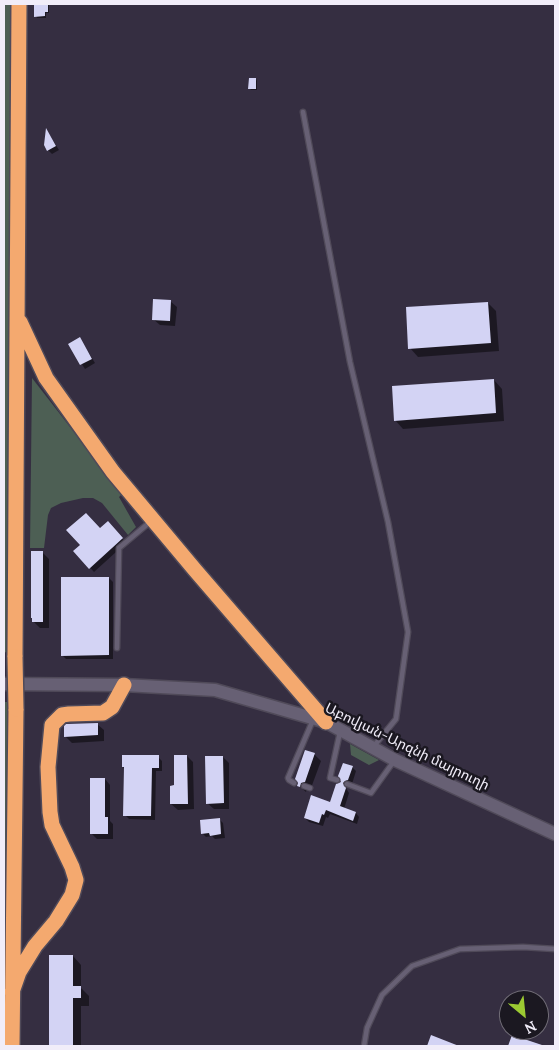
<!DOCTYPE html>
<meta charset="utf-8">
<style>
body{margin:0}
#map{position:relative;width:559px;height:1050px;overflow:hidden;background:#352e41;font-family:Lora,serif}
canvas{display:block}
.frame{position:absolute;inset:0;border:5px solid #f1edf9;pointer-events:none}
.north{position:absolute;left:499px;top:990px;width:50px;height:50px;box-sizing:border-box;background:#1b1821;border:1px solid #716d77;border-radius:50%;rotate:152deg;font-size:14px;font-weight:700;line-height:20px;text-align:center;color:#f1edf9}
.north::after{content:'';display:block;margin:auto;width:18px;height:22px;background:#9cca32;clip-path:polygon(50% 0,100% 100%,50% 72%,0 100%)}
</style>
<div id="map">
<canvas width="559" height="1050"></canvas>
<div class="frame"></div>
<div class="north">N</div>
</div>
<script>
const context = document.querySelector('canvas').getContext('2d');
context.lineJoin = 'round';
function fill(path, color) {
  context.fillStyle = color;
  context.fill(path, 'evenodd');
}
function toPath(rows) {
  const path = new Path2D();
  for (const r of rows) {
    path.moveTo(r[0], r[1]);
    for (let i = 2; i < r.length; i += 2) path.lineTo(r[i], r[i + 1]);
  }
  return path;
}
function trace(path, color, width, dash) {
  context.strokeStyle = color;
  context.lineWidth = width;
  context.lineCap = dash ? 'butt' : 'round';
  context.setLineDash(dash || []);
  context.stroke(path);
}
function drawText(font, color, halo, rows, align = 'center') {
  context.font = font + ' Lora,"Noto Sans Armenian",serif';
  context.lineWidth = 5;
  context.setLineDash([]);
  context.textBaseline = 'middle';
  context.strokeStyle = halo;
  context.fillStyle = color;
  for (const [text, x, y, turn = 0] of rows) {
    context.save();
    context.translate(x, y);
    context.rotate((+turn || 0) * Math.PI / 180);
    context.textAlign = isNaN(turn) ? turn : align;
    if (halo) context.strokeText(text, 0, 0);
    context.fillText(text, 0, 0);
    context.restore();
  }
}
fill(toPath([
 [4,4,11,4,9,653,4,652],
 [32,378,122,494,119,497,136,527,128,535,102,503,93,498,83,498,61,503,51,508,48,515,44,548,30,548],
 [4,702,9,702,7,1046,4,1046],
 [350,744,379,760,369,765,351,755]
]), '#4d5f54');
fill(toPath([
 [35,4,49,5,49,13,46,13,46,18,37,18,36,16],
 [256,79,257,81,257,90,251,90,249,88],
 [47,131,59,150,52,154,48,150],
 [170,301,177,307,175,326,160,325,153,319],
 [488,303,496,311,499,351,418,357,410,348],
 [80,339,95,363,85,369,70,345],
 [494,380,502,389,504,421,403,429,395,420],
 [108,523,126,543,94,572,75,551],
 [43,553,49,559,49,628,40,628,33,621],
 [109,578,113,582,113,659,66,659,62,655],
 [97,724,104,730,104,741,72,743,65,736],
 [306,752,315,755,321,761,311,788,307,789,306,792,298,785],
 [187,756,193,762,194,809,178,810,171,804,176,786],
 [158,757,162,761,162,771,156,771,155,820,129,819,125,815,126,770,123,767],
 [223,757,229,763,229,809,214,809,207,803],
 [352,767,356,771,352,784,349,784,346,788,349,793,344,809,356,813,359,817,357,824,330,814,328,818,326,817,323,826,309,822,305,818,331,803],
 [105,779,110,785,110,821,113,824,113,839,97,839,91,833],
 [219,819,223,823,225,838,215,839,212,836,206,837,202,833],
 [73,956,81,965,81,988,89,996,89,1006,81,1006,81,1046,50,1046,50,957]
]), '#0007');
fill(toPath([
 [34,4,48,4,48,12,45,12,45,16,34,17],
 [249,78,256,78,256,89,248,89],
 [46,128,56,146,47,151,44,145],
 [153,299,171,300,170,321,152,320],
 [488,302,491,343,408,349,406,307],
 [80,337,92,359,80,365,68,344],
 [494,379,496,413,394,421,392,386],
 [86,513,100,528,108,521,123,538,89,569,73,551,80,545,66,530],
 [31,551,43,551,43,622,32,622,32,618,31,618],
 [61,577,109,577,109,655,61,656],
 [98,723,98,735,64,737,64,726,66,724],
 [305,750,315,753,305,782,301,783,300,787,297,786,298,783,295,779],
 [122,755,159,755,159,768,152,768,151,816,123,816,124,767,122,767],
 [174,755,187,755,188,804,170,804,170,786,174,785],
 [205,756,223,756,224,803,206,804],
 [343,763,353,766,348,780,345,781,343,783,346,788,340,806,356,812,353,821,326,810,324,815,322,814,319,823,304,818,311,795,330,802,336,784,341,782,338,776],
 [90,778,105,778,105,817,108,817,108,834,90,834],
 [220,818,221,834,210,836,209,833,201,834,200,820],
 [49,955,73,955,73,986,81,986,81,998,73,998,73,1046,49,1046],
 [431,1035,459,1046,427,1046],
 [512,1035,542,1045,542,1046,508,1046]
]), '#d3d3f4');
const lane = toPath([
 [303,112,350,362,388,522,408,632,396,719,374,746],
 [117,648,119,548,150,522],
 [337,780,330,778,340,732],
 [294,783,289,780,288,778,313,720],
 [347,784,371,793,394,761],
 [304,786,310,788],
 [364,1046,367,1028,382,995,412,966,460,949,523,947,555,949]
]);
const secondary = toPath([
 [4,684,124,685,215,690,326,722,395,760,555,834]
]);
const highway = toPath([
 [20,322,46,378,113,472,195,570,326,722],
 [15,657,19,4],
 [12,992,19,972,35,946,56,921,72,895,76,880,72,867,52,825,50,812,48,767,52,725,62,715,69,714,103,713,112,707,124,685],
 [12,1046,16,709]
]);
trace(lane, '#504a59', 7);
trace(secondary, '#504a59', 15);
trace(highway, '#504a59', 18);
trace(lane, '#676074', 4.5);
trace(secondary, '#676074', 12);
trace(highway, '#f4a96f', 15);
const highwayBridge = toPath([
 [15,657,16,709]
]);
trace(highwayBridge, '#504a59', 18, []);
trace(highwayBridge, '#f4a96f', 15);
drawText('14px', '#f1edf9', '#1b1821', [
 ["Աբովյան-Արզնի մայրուղի",407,747,26]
]);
</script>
